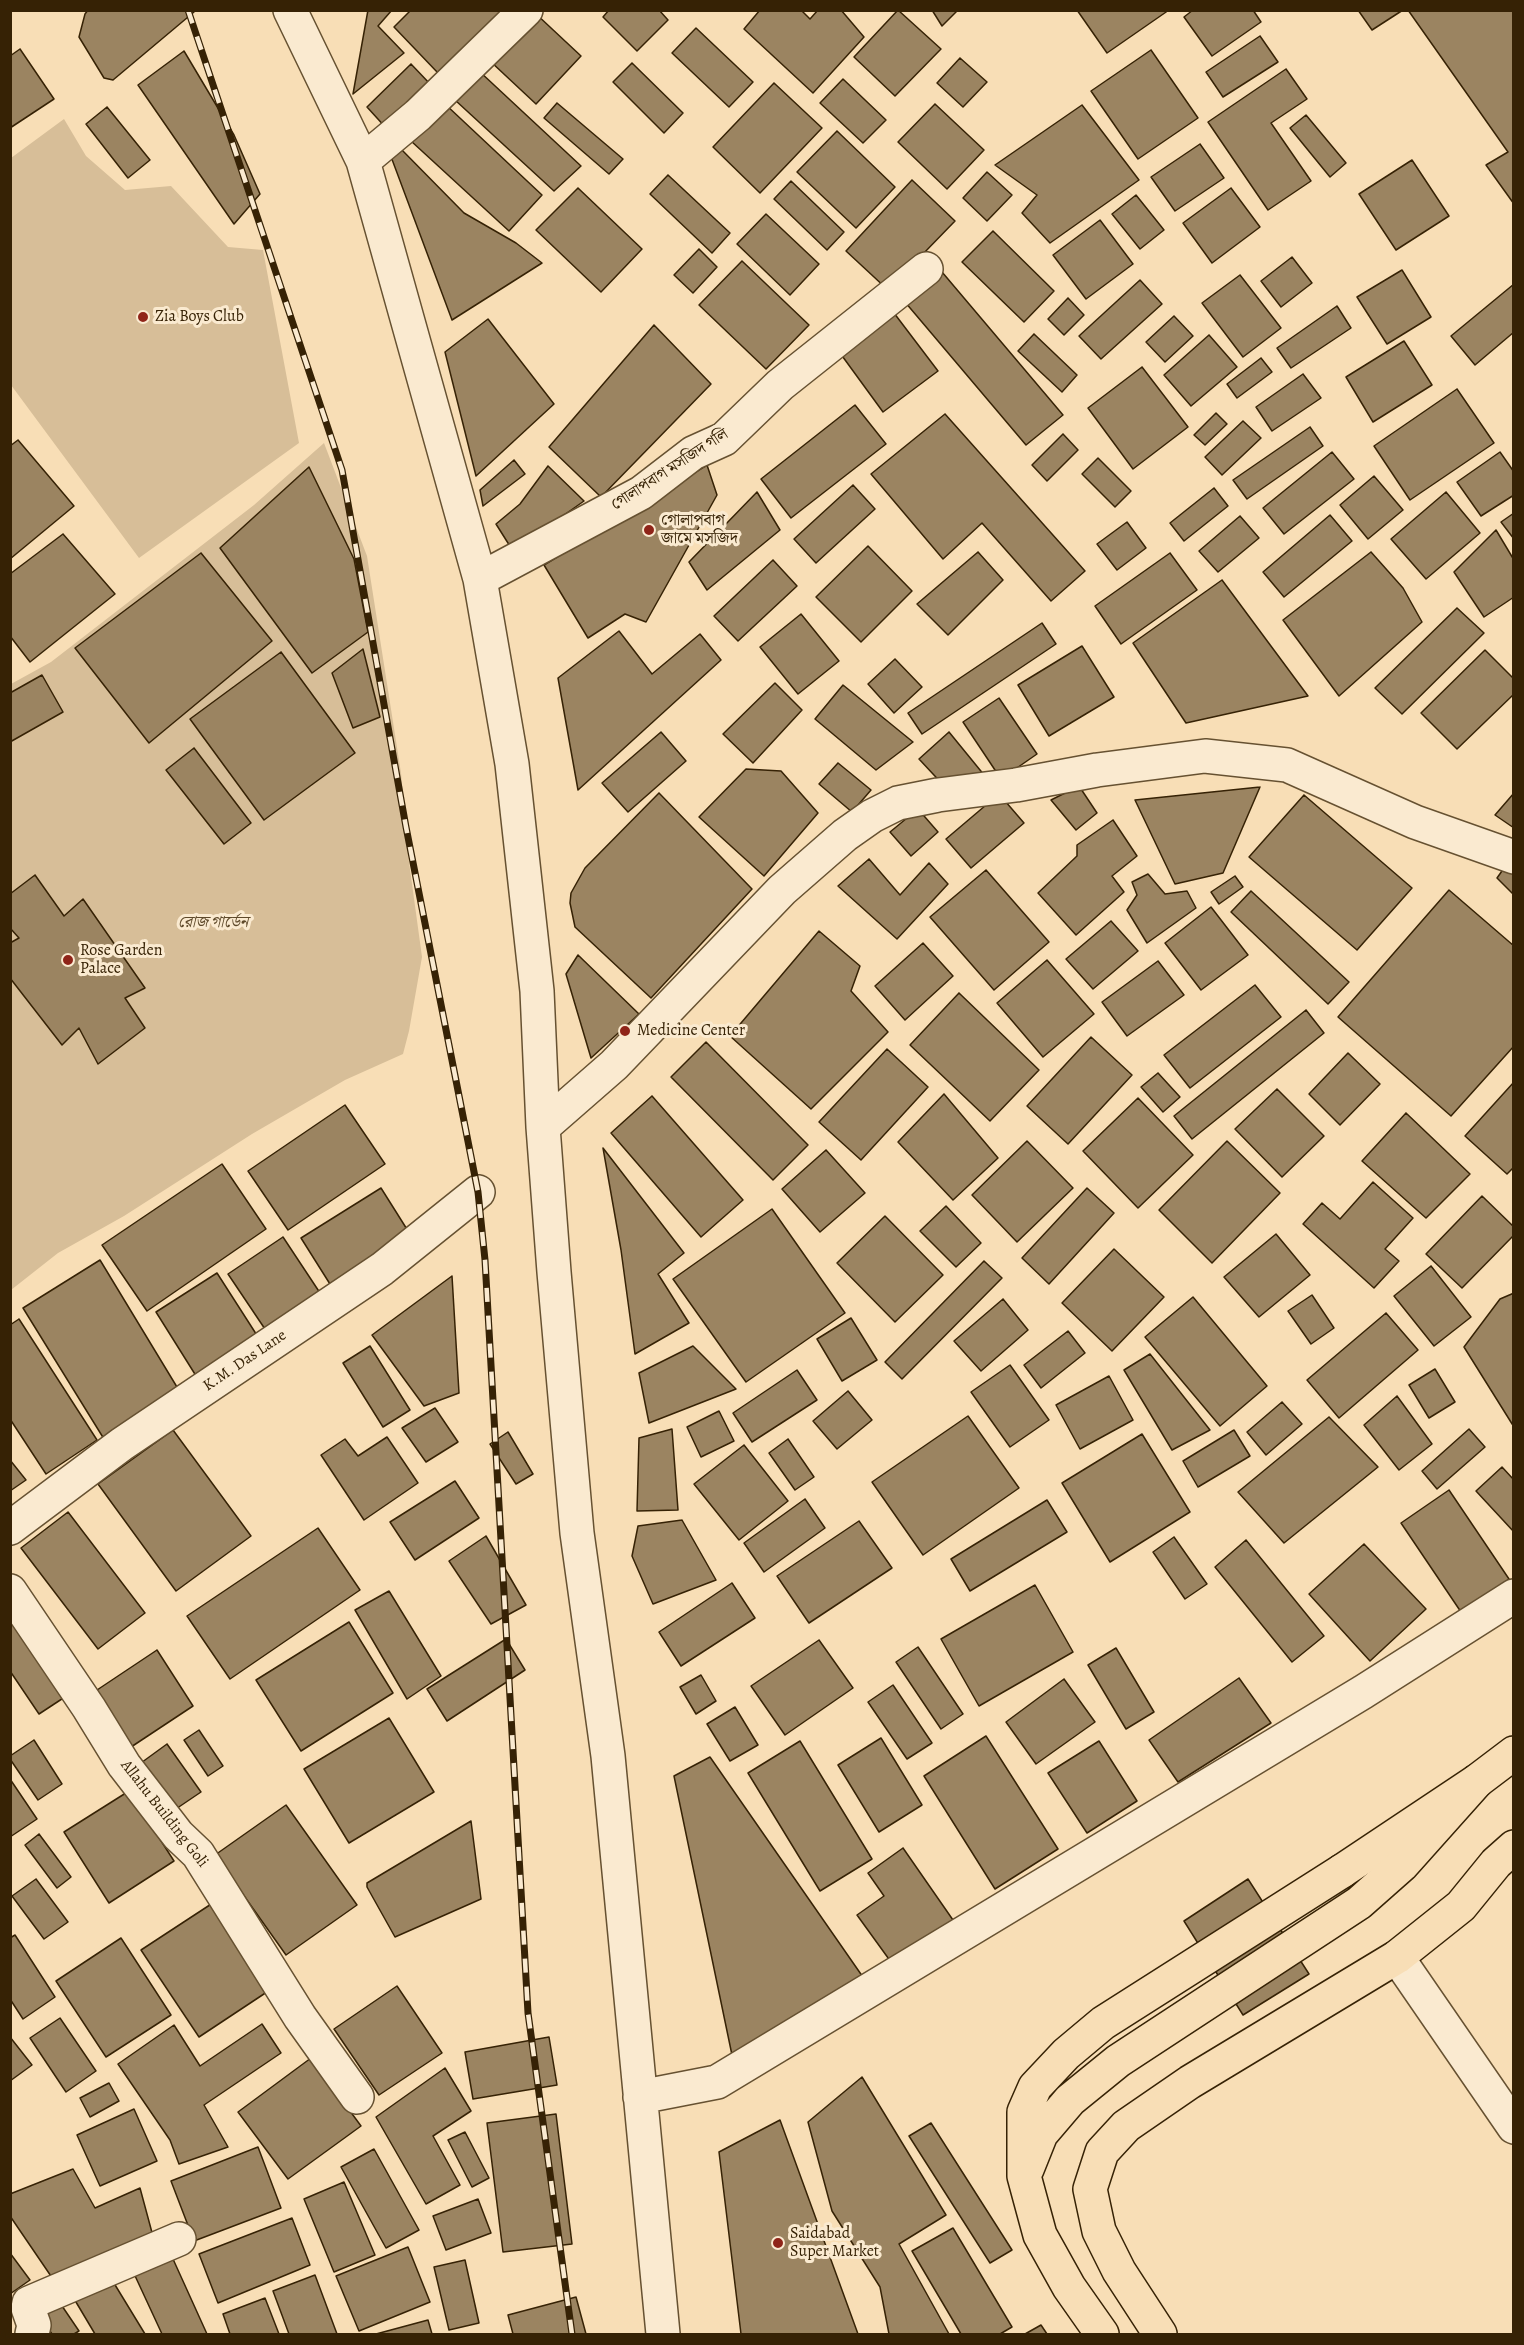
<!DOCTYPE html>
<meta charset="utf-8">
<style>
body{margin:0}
#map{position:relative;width:1524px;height:2345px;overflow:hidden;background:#f8deb6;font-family:Alegreya,serif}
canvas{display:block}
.frame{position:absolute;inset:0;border:12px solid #362205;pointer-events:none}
</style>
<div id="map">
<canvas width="1524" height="2345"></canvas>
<div class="frame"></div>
</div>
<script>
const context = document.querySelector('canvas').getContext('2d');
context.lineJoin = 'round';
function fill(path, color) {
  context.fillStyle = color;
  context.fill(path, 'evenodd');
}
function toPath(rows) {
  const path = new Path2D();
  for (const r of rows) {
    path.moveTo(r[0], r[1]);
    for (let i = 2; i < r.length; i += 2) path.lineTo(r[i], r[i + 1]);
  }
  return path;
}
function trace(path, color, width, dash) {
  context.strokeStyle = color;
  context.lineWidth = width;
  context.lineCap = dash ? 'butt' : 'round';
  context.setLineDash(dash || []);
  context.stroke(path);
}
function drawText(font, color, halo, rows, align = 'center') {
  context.font = font + ' Alegreya,"Noto Serif Bengali",serif';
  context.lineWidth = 6;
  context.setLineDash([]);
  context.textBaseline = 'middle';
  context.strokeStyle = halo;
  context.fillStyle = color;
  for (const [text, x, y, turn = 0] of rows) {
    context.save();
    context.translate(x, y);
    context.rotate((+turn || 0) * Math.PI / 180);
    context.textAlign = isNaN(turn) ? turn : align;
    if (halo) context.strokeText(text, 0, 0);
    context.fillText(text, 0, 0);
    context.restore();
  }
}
fill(toPath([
 [64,119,86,156,125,190,171,186,228,247,263,250,299,443,139,558,11,385,11,158],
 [324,443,367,556,401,773,409,862,422,957,409,1031,403,1054,345,1080,252,1134,124,1216,58,1253,11,1290,11,684,51,662,254,505]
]), '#d7be98');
const building = toPath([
 [88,10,193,10,194,12,113,80,104,78,79,37,85,14,88,10],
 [368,10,392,10,378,26,404,53,353,94,368,10],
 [411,10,503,10,438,73,394,27,411,10],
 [609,10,659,10,668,20,637,51,603,17,609,10],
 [760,10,801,10,810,19,818,10,841,10,864,37,813,93,744,29,760,10],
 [898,10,941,49,895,96,854,57,898,10],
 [932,10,958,10,942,26,932,10],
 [1077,10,1169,10,1107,53,1077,10],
 [1193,10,1253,10,1261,22,1212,56,1184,17,1193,10],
 [1358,10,1403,10,1372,30,1358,10],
 [1408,10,1514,10,1514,204,1486,165,1508,152,1408,10],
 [535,13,581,56,536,104,490,61,535,13],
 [696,28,753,82,729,107,672,53,696,28],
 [1260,36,1278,62,1223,97,1206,72,1260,36],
 [20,49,54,99,10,128,10,56,20,49],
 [1151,50,1198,118,1138,159,1091,91,1151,50],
 [184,51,234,135,260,194,234,224,138,85,184,51],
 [960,58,987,82,963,107,937,83,960,58],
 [632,63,683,113,664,133,613,82,632,63],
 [411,64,432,86,387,129,367,107,411,64],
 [1286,69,1307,99,1271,123,1311,181,1268,210,1208,122,1286,69],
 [479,71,581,166,554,191,455,100,479,71],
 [843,79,886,120,863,143,820,103,843,79],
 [774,83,822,128,760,193,713,147,774,83],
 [557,103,623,159,609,174,544,118,557,103],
 [445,104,542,195,509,231,411,141,445,104],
 [935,104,984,150,947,189,898,142,935,104],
 [1082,105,1139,180,1050,243,1022,213,1037,195,995,165,1082,105],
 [107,107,150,160,128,178,86,124,107,107],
 [1306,115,1346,163,1330,177,1290,128,1306,115],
 [837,131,895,187,856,228,797,172,837,131],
 [1200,144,1224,178,1175,211,1151,177,1200,144],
 [399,147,464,213,516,243,542,263,452,320,390,154,399,147],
 [1412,160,1449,216,1396,250,1359,194,1412,160],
 [987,172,1012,195,987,221,963,198,987,172],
 [668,175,730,233,712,253,650,194,668,175],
 [912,180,955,221,888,290,846,251,912,180],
 [791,181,844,232,827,250,774,199,791,181],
 [578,188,642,249,601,292,536,230,578,188],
 [1231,188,1260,227,1212,263,1183,223,1231,188],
 [1136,195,1164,230,1140,249,1112,214,1136,195],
 [766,214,819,264,790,295,737,244,766,214],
 [1100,220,1133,264,1086,299,1053,255,1100,220],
 [993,231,1054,291,1024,322,962,262,993,231],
 [699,249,717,267,693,293,674,275,699,249],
 [1292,257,1312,283,1281,307,1261,281,1292,257],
 [742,261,809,325,766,369,699,305,742,261],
 [1402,270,1431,317,1387,344,1357,297,1402,270],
 [942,272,1063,415,1026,445,905,302,942,272],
 [1240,275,1281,328,1243,357,1202,303,1240,275],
 [1140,280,1162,304,1101,359,1079,336,1140,280],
 [1514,284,1514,332,1475,365,1451,336,1514,284],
 [1068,298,1084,315,1064,335,1048,319,1068,298],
 [1337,306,1351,328,1291,368,1277,348,1337,306],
 [894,313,938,371,883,412,840,353,894,313],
 [1174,316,1193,336,1165,362,1146,342,1174,316],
 [488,319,554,404,476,476,445,352,488,319],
 [654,325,711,384,601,497,549,447,654,325],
 [1034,334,1077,375,1062,392,1018,351,1034,334],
 [1209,335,1237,367,1191,406,1164,375,1209,335],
 [1404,341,1432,385,1373,422,1346,377,1404,341],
 [1261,358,1272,372,1237,398,1227,384,1261,358],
 [1142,367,1188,427,1133,469,1088,408,1142,367],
 [1303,374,1321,398,1272,431,1256,407,1303,374],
 [1457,389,1494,443,1410,500,1374,446,1457,389],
 [855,405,886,444,791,518,761,479,855,405],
 [1216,413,1227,424,1205,445,1194,435,1216,413],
 [945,414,1085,571,1051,601,982,523,943,559,871,474,945,414],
 [1243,421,1261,438,1222,475,1205,457,1243,421],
 [1310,427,1323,446,1247,499,1233,480,1310,427],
 [1063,434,1078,450,1047,481,1032,465,1063,434],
 [18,440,74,506,10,559,10,446,18,440],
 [1332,452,1354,479,1284,534,1263,508,1332,452],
 [1500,452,1514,472,1514,495,1481,516,1457,482,1500,452],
 [1098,458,1131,491,1115,507,1082,474,1098,458],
 [514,460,525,474,483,506,480,490,514,460],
 [707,465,717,495,646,622,625,614,588,638,544,565,707,465],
 [548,466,584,501,513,551,496,524,520,504,548,466],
 [309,467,354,559,368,632,312,673,220,548,309,467],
 [1374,476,1403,510,1368,539,1340,505,1374,476],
 [853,485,875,509,816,563,794,539,853,485],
 [1214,488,1228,506,1184,541,1170,523,1214,488],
 [757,492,780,530,707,590,689,562,757,492],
 [1446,492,1480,533,1426,579,1391,539,1446,492],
 [1514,513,1514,539,1501,522,1514,513],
 [1330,515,1352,541,1284,597,1263,572,1330,515],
 [1240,516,1259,538,1218,572,1199,551,1240,516],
 [1127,522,1146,548,1117,570,1097,544,1127,522],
 [1496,530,1514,560,1514,597,1484,617,1454,572,1496,530],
 [63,534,115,594,30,662,10,636,10,574,63,534],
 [868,546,912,591,861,642,816,597,868,546],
 [978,552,1003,580,948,635,917,604,978,552],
 [1371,552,1403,588,1422,622,1339,696,1283,620,1371,552],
 [201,553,272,641,149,743,75,648,201,553],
 [1170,553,1197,590,1121,644,1095,606,1170,553],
 [773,560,797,586,738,641,714,616,773,560],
 [1222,580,1308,696,1186,723,1133,643,1222,580],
 [1457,608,1484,633,1402,714,1375,688,1457,608],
 [801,614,839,661,798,694,760,647,801,614],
 [1042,623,1056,644,922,734,908,713,1042,623],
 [619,631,652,674,700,634,721,660,578,790,558,678,619,631],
 [1082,646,1114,697,1049,736,1018,685,1082,646],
 [363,649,380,717,353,728,332,673,363,649],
 [1485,650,1514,679,1514,694,1457,749,1421,713,1485,650],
 [281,652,355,753,264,820,190,719,281,652],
 [895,659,922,687,894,713,868,684,895,659],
 [42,675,63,712,10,742,10,693,42,675],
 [775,683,802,710,753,763,723,734,775,683],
 [843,685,913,742,876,770,815,719,843,685],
 [999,698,1037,754,1001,779,963,722,999,698],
 [661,732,686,761,628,812,602,783,661,732],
 [949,732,989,781,947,789,919,759,949,732],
 [194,748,251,823,224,844,166,770,194,748],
 [838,763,871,790,852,812,819,784,838,763],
 [746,769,781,771,818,813,764,876,699,817,746,769],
 [1079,786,1097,813,1076,830,1051,800,1079,786],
 [1260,787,1223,873,1175,884,1135,800,1260,787],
 [659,793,752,889,651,998,575,927,570,903,571,893,585,868,659,793],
 [1514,793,1514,828,1495,815,1514,793],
 [999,794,1024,823,971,868,946,839,999,794],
 [1304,795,1412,888,1357,950,1249,857,1304,795],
 [918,809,938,832,911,856,890,832,918,809],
 [1113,820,1137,856,1112,876,1124,892,1076,935,1038,893,1077,856,1077,845,1113,820],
 [1514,854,1514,895,1497,878,1514,854],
 [869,859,900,895,929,863,948,884,897,939,838,886,869,859],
 [986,870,1049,942,994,990,930,917,986,870],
 [1148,874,1165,894,1187,891,1196,908,1147,943,1127,910,1137,895,1132,882,1148,874],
 [35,875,64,916,83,899,145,988,125,998,145,1028,98,1064,79,1028,62,1045,10,978,10,943,19,938,10,928,10,894,35,875],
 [1235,876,1243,887,1219,904,1211,892,1235,876],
 [1449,890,1514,946,1514,1046,1451,1116,1338,1017,1449,890],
 [1251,891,1349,982,1328,1004,1231,912,1251,891],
 [1211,907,1248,955,1201,990,1165,943,1211,907],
 [1111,921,1138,951,1093,989,1066,959,1111,921],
 [819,931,860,966,851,991,888,1032,811,1109,730,1036,819,931],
 [923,943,953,976,905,1020,875,986,923,943],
 [578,955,639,1014,591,1058,566,974,578,955],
 [1047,960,1094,1014,1043,1057,997,1003,1047,960],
 [1158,961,1184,995,1127,1036,1102,1002,1158,961],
 [1255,985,1281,1017,1190,1088,1164,1055,1255,985],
 [959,993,1039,1070,990,1121,910,1045,959,993],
 [1306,1010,1324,1033,1192,1139,1174,1116,1306,1010],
 [1091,1037,1132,1075,1068,1144,1027,1106,1091,1037],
 [706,1042,808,1145,773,1180,671,1077,706,1042],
 [887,1049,928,1087,861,1160,819,1122,887,1049],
 [1348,1053,1380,1084,1340,1125,1309,1094,1348,1053],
 [1158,1073,1180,1097,1163,1112,1141,1087,1158,1073],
 [1514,1082,1514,1167,1507,1174,1465,1136,1514,1082],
 [1277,1089,1324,1136,1282,1177,1235,1129,1277,1089],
 [944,1094,998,1158,953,1200,898,1142,944,1094],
 [652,1096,743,1200,701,1237,611,1133,652,1096],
 [1138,1098,1193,1155,1138,1208,1083,1151,1138,1098],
 [345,1105,385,1164,288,1230,248,1171,345,1105],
 [1406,1113,1470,1174,1426,1218,1362,1161,1406,1113],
 [1027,1141,1073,1188,1017,1242,972,1195,1027,1141],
 [1227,1141,1280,1193,1212,1263,1159,1210,1227,1141],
 [603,1148,684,1253,658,1274,689,1323,635,1354,621,1250,603,1148],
 [826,1150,865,1193,820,1232,782,1189,826,1150],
 [222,1164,266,1229,147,1311,102,1245,222,1164],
 [1373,1182,1413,1218,1385,1249,1399,1261,1374,1288,1303,1224,1322,1203,1340,1219,1373,1182],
 [381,1188,415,1242,335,1292,301,1238,381,1188],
 [1087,1188,1114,1213,1049,1284,1022,1258,1087,1188],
 [1482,1196,1514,1227,1514,1235,1462,1288,1426,1254,1482,1196],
 [946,1206,981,1243,956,1267,920,1231,946,1206],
 [772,1209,845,1313,746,1382,673,1279,772,1209],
 [885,1216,943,1275,895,1322,837,1263,885,1216],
 [1276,1234,1310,1275,1259,1317,1224,1277,1276,1234],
 [283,1237,326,1302,271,1338,228,1274,283,1237],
 [1114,1249,1164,1297,1112,1351,1062,1303,1114,1249],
 [100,1260,180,1392,104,1439,23,1308,100,1260],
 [984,1261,1002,1278,902,1379,885,1362,984,1261],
 [1431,1266,1471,1317,1434,1346,1394,1296,1431,1266],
 [217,1273,260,1340,198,1379,156,1312,217,1273],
 [452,1276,459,1393,424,1406,372,1335,452,1276],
 [1514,1293,1514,1427,1464,1347,1500,1299,1514,1293],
 [1312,1295,1334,1328,1311,1344,1288,1311,1312,1295],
 [1193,1297,1267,1386,1220,1426,1145,1337,1193,1297],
 [1003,1299,1028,1330,981,1371,954,1341,1003,1299],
 [1386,1313,1418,1350,1339,1418,1307,1380,1386,1313],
 [851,1318,877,1360,842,1381,817,1339,851,1318],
 [19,1319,97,1440,46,1474,10,1419,10,1325,19,1319],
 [1068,1331,1085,1353,1041,1388,1024,1365,1068,1331],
 [370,1346,410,1410,383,1427,343,1363,370,1346],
 [693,1346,736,1389,649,1423,639,1373,693,1346],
 [1150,1354,1210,1430,1172,1450,1124,1370,1150,1354],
 [1010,1365,1049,1420,1010,1447,971,1392,1010,1365],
 [1435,1369,1455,1402,1429,1418,1409,1385,1435,1369],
 [797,1370,817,1400,752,1442,733,1413,797,1370],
 [1109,1376,1133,1420,1080,1449,1056,1405,1109,1376],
 [848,1391,872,1420,837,1449,813,1421,848,1391],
 [1397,1396,1432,1444,1399,1470,1364,1425,1397,1396],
 [1282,1402,1302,1424,1266,1455,1247,1432,1282,1402],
 [435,1408,458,1442,426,1462,402,1428,435,1408],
 [719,1411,734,1441,701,1457,687,1427,719,1411],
 [968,1416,1019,1488,923,1555,872,1482,968,1416],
 [1329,1417,1378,1467,1284,1543,1238,1492,1329,1417],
 [672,1429,678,1510,637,1511,639,1438,672,1429],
 [1469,1429,1485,1447,1437,1489,1422,1471,1469,1429],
 [173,1430,251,1536,176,1591,98,1484,173,1430],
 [1234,1430,1250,1456,1198,1487,1183,1461,1234,1430],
 [508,1432,533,1474,516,1484,490,1444,508,1432],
 [1142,1434,1190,1512,1110,1562,1062,1483,1142,1434],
 [387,1437,418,1483,364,1520,321,1455,345,1439,358,1456,387,1437],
 [788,1439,814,1477,795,1490,769,1453,788,1439],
 [744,1445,788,1501,739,1540,694,1484,744,1445],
 [10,1460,26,1480,10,1491,10,1460],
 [1502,1467,1514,1480,1514,1532,1476,1491,1502,1467],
 [455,1481,479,1518,415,1560,390,1522,455,1481],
 [1449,1490,1509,1579,1461,1612,1401,1523,1449,1490],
 [805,1499,825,1528,764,1572,744,1543,805,1499],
 [1047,1500,1067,1532,970,1591,951,1559,1047,1500],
 [68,1512,145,1613,98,1649,21,1548,68,1512],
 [682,1520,716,1580,653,1604,632,1556,638,1526,682,1520],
 [859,1521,892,1568,809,1623,777,1576,859,1521],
 [318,1528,360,1590,230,1679,187,1616,318,1528],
 [486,1536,526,1605,491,1624,449,1561,486,1536],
 [1174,1537,1207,1584,1185,1599,1153,1552,1174,1537],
 [1246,1540,1324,1636,1292,1662,1215,1567,1246,1540],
 [1364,1544,1426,1609,1370,1661,1309,1594,1364,1544],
 [732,1583,755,1618,681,1666,659,1632,732,1583],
 [1035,1585,1073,1652,979,1706,941,1639,1035,1585],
 [389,1591,441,1676,407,1699,355,1610,389,1591],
 [10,1595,74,1691,39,1714,10,1671,10,1595],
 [349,1622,393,1693,301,1751,256,1680,349,1622],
 [506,1639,525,1670,447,1721,427,1689,506,1639],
 [819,1640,853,1688,785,1735,751,1686,819,1640],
 [918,1647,963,1714,941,1729,896,1662,918,1647],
 [1116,1648,1154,1712,1126,1729,1088,1665,1116,1648],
 [157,1650,193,1706,125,1751,88,1696,157,1650],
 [701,1675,716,1701,696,1714,680,1687,701,1675],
 [1239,1678,1271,1723,1178,1782,1149,1740,1239,1678],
 [1064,1679,1095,1722,1036,1764,1006,1722,1064,1679],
 [893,1685,932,1743,907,1759,868,1702,893,1685],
 [735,1707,758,1745,730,1761,707,1724,735,1707],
 [389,1718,434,1792,349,1843,304,1769,389,1718],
 [199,1730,223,1766,208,1776,184,1740,199,1730],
 [986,1736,1058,1849,995,1889,924,1776,986,1736],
 [881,1738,922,1805,879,1832,838,1765,881,1738],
 [34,1740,62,1784,38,1800,10,1759,10,1756,34,1740],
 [800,1741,872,1859,820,1891,748,1773,800,1741],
 [1099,1741,1137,1801,1087,1833,1048,1773,1099,1741],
 [167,1744,201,1792,167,1815,134,1768,167,1744],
 [710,1757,865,1980,732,2055,674,1776,710,1757],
 [10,1779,37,1819,10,1837,10,1779],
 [129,1791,174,1861,109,1903,64,1832,129,1791],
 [286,1805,357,1905,286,1955,215,1855,286,1805],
 [471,1821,481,1899,395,1937,367,1887,367,1883,471,1821],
 [39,1834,71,1877,57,1888,25,1845,39,1834],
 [903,1848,953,1920,891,1962,857,1915,884,1896,868,1873,903,1848],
 [36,1879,68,1922,44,1939,12,1896,36,1879],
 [1248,1879,1309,1974,1243,2015,1184,1921,1248,1879],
 [225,1895,282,1982,199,2037,141,1950,225,1895],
 [15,1935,55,1997,23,2019,10,1999,10,1938,15,1935],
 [121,1938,171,2015,106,2057,56,1981,121,1938],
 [397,1986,442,2053,379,2095,334,2029,397,1986],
 [60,2018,96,2071,66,2092,30,2038,60,2018],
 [262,2024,281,2053,204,2105,228,2147,179,2164,170,2140,118,2064,174,2025,200,2066,262,2024],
 [10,2037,32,2065,10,2081,10,2037],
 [549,2037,557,2085,473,2099,465,2052,549,2037],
 [311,2058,361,2126,288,2179,238,2112,311,2058],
 [445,2068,471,2111,433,2136,460,2185,426,2204,376,2117,445,2068],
 [862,2077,946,2215,899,2244,949,2334,889,2334,880,2287,832,2211,808,2122,862,2077],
 [109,2083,119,2101,90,2117,80,2098,109,2083],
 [134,2109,157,2161,100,2186,77,2135,134,2109],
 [556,2114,572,2244,503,2252,487,2123,556,2114],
 [780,2120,858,2334,741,2334,719,2152,780,2120],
 [931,2123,1012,2250,990,2263,909,2136,931,2123],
 [465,2132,489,2178,472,2187,448,2140,465,2132],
 [258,2147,281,2208,194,2241,171,2181,258,2147],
 [374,2149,419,2230,386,2248,341,2167,374,2149],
 [73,2169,95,2208,140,2188,154,2240,55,2282,10,2216,10,2194,73,2169],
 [344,2182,375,2255,334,2272,304,2199,344,2182],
 [478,2199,491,2233,446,2250,433,2216,478,2199],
 [292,2218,310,2265,218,2303,199,2254,292,2218],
 [953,2228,1012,2327,1000,2334,961,2334,912,2251,953,2228],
 [408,2247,430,2302,359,2331,336,2276,408,2247],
 [168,2248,207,2334,162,2334,130,2265,168,2248],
 [10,2253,30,2280,10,2294,10,2253],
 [465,2260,479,2323,449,2330,434,2267,465,2260],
 [109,2275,145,2334,95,2334,73,2297,109,2275],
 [315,2275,337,2334,289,2334,273,2291,315,2275],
 [576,2297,586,2334,513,2334,508,2315,576,2297],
 [265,2298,279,2334,230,2334,223,2314,265,2298],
 [60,2303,79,2331,74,2334,52,2334,40,2317,60,2303],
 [428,2320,432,2334,376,2334,428,2320],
 [1041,2325,1047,2334,1025,2334,1041,2325]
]);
fill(building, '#9b8461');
trace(building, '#362205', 1.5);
const minor = toPath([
 [290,10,363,161,480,579,512,764,537,991,543,1127,554,1272,577,1533,608,1756,663,2334],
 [363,161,418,115,526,10],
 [480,579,641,493,693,453,724,439,780,385,926,269],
 [543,1127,614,1065,782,890,845,835,872,816,898,803,938,795,1016,785,1097,770,1205,756,1287,765,1415,822,1514,857],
 [10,1528,122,1444,382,1269,478,1192],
 [10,1591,89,1708,124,1765,178,1835,198,1854,300,2017,357,2097],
 [1397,1957,1514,2127],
 [640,2097,717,2082,1363,1692,1514,1596],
 [32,2334,34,2325,28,2308,29,2303,179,2239]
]);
const major = toPath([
 [1342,1871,1477,1781,1514,1753]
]);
const highway = toPath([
 [1027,2169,1041,2134,1070,2100,1118,2061,1359,1903,1402,1865,1477,1781],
 [1102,2334,1069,2287,1040,2235,1024,2176,1024,2112,1035,2087,1066,2054,1103,2023,1342,1871],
 [1160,2334,1119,2271,1099,2231,1090,2189,1102,2152,1126,2126,1190,2082,1397,1957,1461,1906,1496,1863,1514,1847]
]);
trace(minor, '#665131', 36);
trace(major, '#362205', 36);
trace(highway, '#362205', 36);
trace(minor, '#faead0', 33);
trace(major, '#f8deb6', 33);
trace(highway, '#f8deb6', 33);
const rail = toPath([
 [188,10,342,470,406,827,478,1192,485,1260,528,2013,572,2334]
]);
trace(rail, '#362205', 7);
trace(rail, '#faead0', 4.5, [14]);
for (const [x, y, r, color] of [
 [143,317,6,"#8f2418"],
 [649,530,6,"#8f2418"],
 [68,960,6,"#8f2418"],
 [625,1031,6,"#8f2418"],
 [778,2243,6,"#8f2418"]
]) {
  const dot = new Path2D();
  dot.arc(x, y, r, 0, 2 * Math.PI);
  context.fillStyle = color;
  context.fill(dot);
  trace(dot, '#faead0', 2);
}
drawText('16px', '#362205', '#faead0', [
 ["Zia Boys Club",155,317],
 ["গোলাপবাগ",661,521],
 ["জামে মসজিদ",661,539],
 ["Rose Garden",80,951],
 ["Palace",80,969],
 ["Medicine Center",637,1031],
 ["Saidabad",790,2234],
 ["Super Market",790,2252]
], 'left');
drawText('16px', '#362205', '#faead0', [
 ["গোলাপবাগ মসজিদ গলি",670,470,-33],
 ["K.M. Das Lane",245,1361,-34],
 ["Allahu Building Goli",164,1814,52]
]);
drawText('italic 16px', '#5e492a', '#faead0', [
 ["রোজ গার্ডেন",213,923]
]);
</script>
